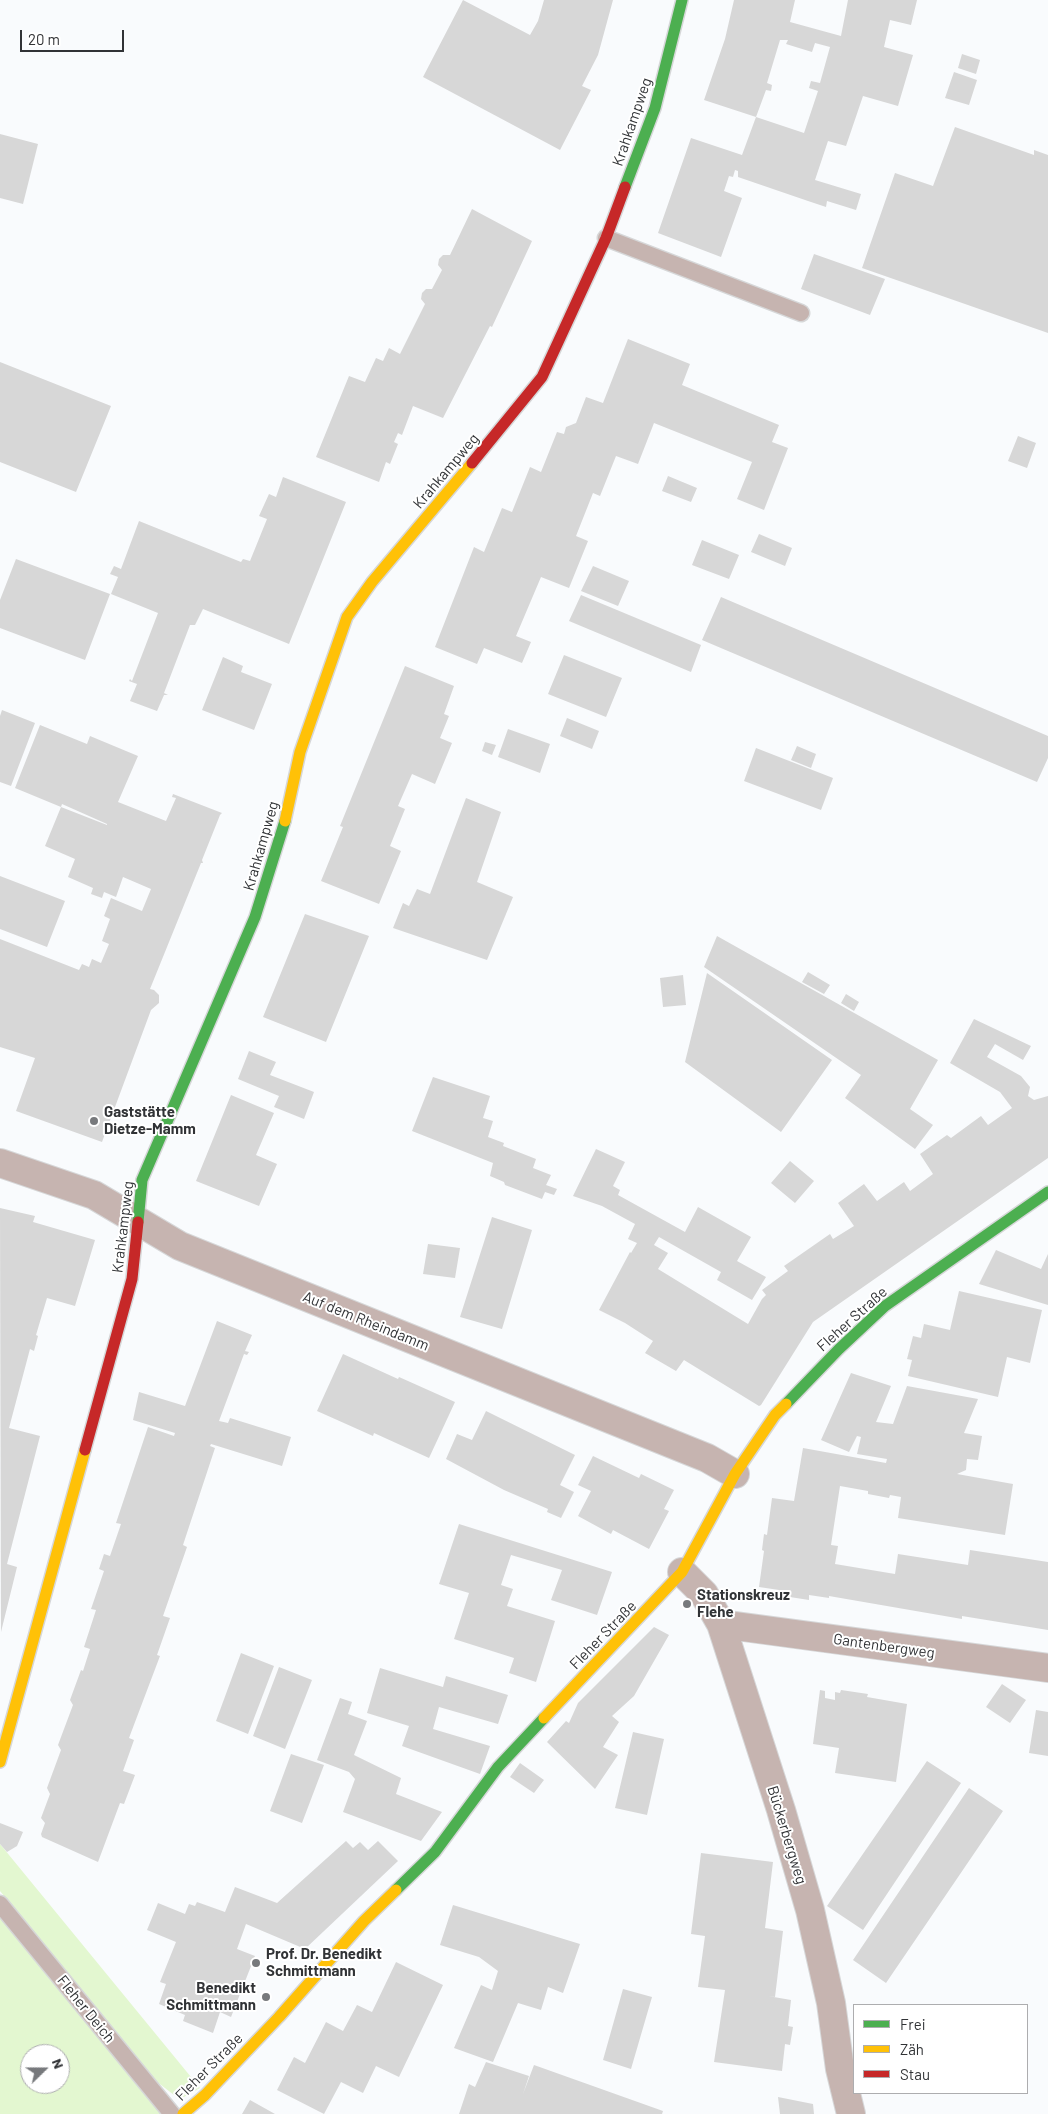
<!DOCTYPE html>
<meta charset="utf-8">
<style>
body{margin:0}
#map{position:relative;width:1048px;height:2114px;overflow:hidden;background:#f9fbfd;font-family:Barlow,sans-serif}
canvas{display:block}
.legend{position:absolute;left:853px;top:2004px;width:175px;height:90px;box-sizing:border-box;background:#fff;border:1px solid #adadaf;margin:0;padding:6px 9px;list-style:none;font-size:15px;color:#313336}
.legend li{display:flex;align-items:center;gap:10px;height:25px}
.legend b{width:25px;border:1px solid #adadaf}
.north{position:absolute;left:20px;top:2044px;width:50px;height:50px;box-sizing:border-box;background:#fff;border:1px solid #adadaf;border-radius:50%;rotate:68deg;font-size:14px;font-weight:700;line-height:20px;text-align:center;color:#313336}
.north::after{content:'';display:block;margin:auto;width:18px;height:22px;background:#77797c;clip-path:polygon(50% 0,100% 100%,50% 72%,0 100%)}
.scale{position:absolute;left:20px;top:30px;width:104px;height:22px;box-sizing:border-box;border:2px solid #313336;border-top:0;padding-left:6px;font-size:15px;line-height:18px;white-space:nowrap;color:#313336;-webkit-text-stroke:4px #fff;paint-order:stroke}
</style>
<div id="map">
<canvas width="1048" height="2114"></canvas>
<ul class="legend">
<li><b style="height:6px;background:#4caf50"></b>Frei</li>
<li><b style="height:6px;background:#ffc107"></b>Zäh</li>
<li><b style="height:6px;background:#c62828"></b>Stau</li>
</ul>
<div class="north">N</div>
<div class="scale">20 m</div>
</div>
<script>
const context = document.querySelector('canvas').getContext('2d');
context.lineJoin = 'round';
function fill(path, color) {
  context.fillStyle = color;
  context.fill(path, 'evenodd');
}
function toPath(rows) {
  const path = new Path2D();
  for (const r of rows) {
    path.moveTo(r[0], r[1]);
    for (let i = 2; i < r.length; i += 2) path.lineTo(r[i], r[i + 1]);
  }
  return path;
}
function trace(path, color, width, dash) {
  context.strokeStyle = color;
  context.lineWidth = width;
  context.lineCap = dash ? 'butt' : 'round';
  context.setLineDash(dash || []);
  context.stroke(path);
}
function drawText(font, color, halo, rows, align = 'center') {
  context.font = font + ' Barlow,sans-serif';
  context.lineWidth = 4;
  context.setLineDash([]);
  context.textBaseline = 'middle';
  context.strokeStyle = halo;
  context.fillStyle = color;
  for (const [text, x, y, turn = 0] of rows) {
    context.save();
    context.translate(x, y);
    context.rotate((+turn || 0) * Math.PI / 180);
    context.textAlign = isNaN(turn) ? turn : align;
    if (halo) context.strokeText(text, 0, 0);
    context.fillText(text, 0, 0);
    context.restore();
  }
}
fill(toPath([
 [0,1844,200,2088,184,2097,174,2095,152,2078,0,1891],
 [0,1913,164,2114,0,2114],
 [30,2054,60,2054,60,2084,30,2084]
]), '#e3f7d0');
fill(toPath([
 [463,0,530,35,538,21,544,0,613,0,598,55,582,86,591,90,560,150,423,77],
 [734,0,795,0,790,22,841,36,848,0,917,0,911,25,890,20,884,47,913,55,898,106,863,96,846,146,828,141,815,180,861,194,856,210,827,201,826,207,808,201,738,177,738,171,735,170,733,177,729,176,724,191,742,198,721,257,658,233,691,138,742,155,756,117,804,133,818,91,809,88,811,81,820,83,830,47,815,43,812,52,786,44,788,40,780,40,767,83,772,85,771,91,766,90,756,117,704,100,725,39],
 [962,54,980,60,976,74,958,68],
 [954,72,977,80,969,105,945,98],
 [955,127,1034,155,1034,150,1048,155,1048,333,862,268,895,173,933,186],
 [0,134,38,144,23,204,0,198],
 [472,209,532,241,492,327,490,326,443,418,413,406,402,435,398,433,394,442,398,444,390,464,386,462,379,482,316,457,349,376,365,382,376,358,383,361,389,348,400,354,425,304,421,299,422,293,426,289,432,289,442,270,438,265,439,259,443,255,450,255],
 [814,254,885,279,870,315,801,289],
 [628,339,690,364,682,385,779,425,772,442,788,448,764,510,737,499,752,462,654,423,638,464,616,456,600,496,593,493,576,536,588,541,569,588,541,577,516,636,531,642,522,663,484,648,477,664,435,647,474,547,484,552,502,508,512,512,530,467,541,472,557,432,564,434,566,427,576,423,586,397,603,403],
 [0,362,111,406,76,492,0,462],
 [1018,436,1036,443,1027,468,1008,461],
 [668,476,697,488,691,502,662,491],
 [283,477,346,502,289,644,203,609,195,625,190,625,164,693,168,695,164,695,157,711,130,701,137,684,129,681,130,679,132,681,158,613,111,594,118,577,110,574,114,566,121,569,139,521,241,562,243,559,250,561,267,519,259,516,269,494,276,497],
 [759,534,792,548,785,566,751,552],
 [702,540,739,555,729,579,692,565],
 [16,559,110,594,85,660,0,628,0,600],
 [593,566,629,581,618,606,581,591],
 [581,595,701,645,691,672,569,621],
 [721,597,1048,736,1048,758,1037,782,702,640],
 [564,655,622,678,606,717,548,694],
 [223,657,243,666,241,672,272,684,254,730,202,710],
 [405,666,454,686,444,714,449,716,440,738,452,743,435,784,412,774,398,806,405,809,390,846,401,851,379,904,321,881,343,827,340,826],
 [2,710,35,723,11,786,0,782,0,716],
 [567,718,599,731,592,749,560,736],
 [40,725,87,744,90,736,138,756,118,802,166,821,176,798,172,797,173,794,222,813,220,815,202,860,203,863,201,863,150,989,154,990,159,995,159,1003,151,1010,102,1142,16,1111,35,1058,0,1047,0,939,79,970,82,964,89,967,92,959,101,963,109,944,102,941,110,919,104,916,111,898,142,911,151,889,123,877,116,897,104,892,102,898,91,894,93,888,68,877,75,859,45,846,61,807,107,825,107,824,62,804,61,807,15,788],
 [508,729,550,744,540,773,498,757],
 [485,742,496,745,492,755,482,751],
 [797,746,816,754,811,768,791,760],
 [756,748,833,778,821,810,744,781],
 [466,798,501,812,477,882,513,897,487,960,393,928,403,903,409,906,417,889,430,894],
 [0,876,65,901,47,947,0,929],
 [305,914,369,936,326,1042,263,1017],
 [717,936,938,1060,910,1109,933,1125,915,1149,845,1098,861,1075,704,967],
 [808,972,830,985,824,994,802,982],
 [707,973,832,1060,781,1132,685,1062],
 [683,975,686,1005,663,1007,660,978],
 [846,994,859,1002,854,1011,841,1003],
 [974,1019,1031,1046,1023,1060,995,1044,987,1057,1021,1076,1030,1087,1028,1096,1034,1100,1048,1096,1048,1158,813,1322,761,1405,759,1406,684,1360,676,1371,645,1353,653,1341,625,1323,599,1310,630,1252,631,1253,637,1243,628,1239,635,1224,602,1206,573,1196,596,1149,625,1162,613,1186,620,1190,618,1195,685,1232,698,1207,751,1237,737,1261,766,1277,752,1300,717,1280,721,1272,659,1237,654,1245,668,1253,658,1269,748,1324,762,1299,766,1295,762,1290,788,1271,784,1266,830,1234,833,1239,854,1226,838,1203,864,1184,877,1201,904,1182,910,1191,933,1174,920,1154,947,1135,951,1138,981,1116,988,1125,1012,1108,1000,1092,950,1063],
 [249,1051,276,1062,270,1075,314,1092,304,1119,274,1107,279,1096,238,1079],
 [433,1077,490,1096,483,1118,493,1121,488,1137,504,1143,503,1146,536,1159,533,1168,551,1175,546,1185,557,1189,554,1195,545,1192,542,1199,505,1185,504,1182,490,1176,493,1163,412,1131],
 [231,1095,274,1113,256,1155,277,1164,259,1206,196,1181],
 [790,1161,814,1181,795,1203,771,1183],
 [0,1208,35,1216,33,1222,95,1240,75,1306,47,1298,36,1335,38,1336,34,1351,30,1349,9,1428,40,1436,7,1564,17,1567,1,1632],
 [492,1217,532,1230,502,1329,460,1317],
 [428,1244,460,1248,455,1278,423,1274],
 [996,1250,1041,1269,1048,1254,1048,1305,979,1284],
 [959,1291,1042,1310,1030,1363,1007,1357,998,1397,908,1376,912,1360,907,1359,913,1336,921,1338,924,1324,950,1330],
 [217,1321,252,1335,245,1351,249,1352,247,1355,244,1354,219,1421,228,1423,230,1418,291,1437,282,1466,211,1444,210,1446,215,1448,183,1545,187,1547,163,1616,170,1618,157,1655,160,1656,129,1738,134,1740,123,1771,135,1775,124,1804,120,1803,98,1862,42,1837,41,1834,45,1823,41,1818,50,1794,47,1788,61,1750,58,1745,73,1705,70,1700,81,1670,83,1671,90,1649,84,1647,96,1610,91,1609,104,1571,99,1569,104,1554,110,1556,121,1524,116,1523,148,1427,174,1436,175,1433,133,1420,139,1392,185,1406],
 [343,1354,398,1379,399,1377,455,1402,429,1458,374,1433,373,1436,317,1411],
 [851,1373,891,1386,876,1422,893,1424,907,1386,978,1399,964,1433,982,1436,978,1460,967,1459,966,1470,957,1474,1013,1484,1005,1535,898,1518,901,1497,890,1495,889,1498,868,1494,868,1491,840,1486,831,1545,838,1546,835,1564,895,1574,898,1554,968,1565,970,1550,1048,1562,1048,1630,962,1616,962,1619,829,1596,829,1598,809,1595,809,1600,777,1595,779,1590,759,1587,764,1551,762,1550,764,1534,767,1535,772,1498,794,1501,803,1448,886,1463,887,1459,857,1454,861,1437,857,1436,849,1452,821,1440],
 [486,1411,575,1455,560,1485,574,1492,561,1518,547,1512,548,1509,504,1490,446,1459,457,1434,472,1440],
 [593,1456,639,1478,641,1474,674,1490,664,1509,669,1511,649,1549,613,1530,611,1534,578,1516,591,1491,578,1485],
 [459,1524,612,1572,597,1615,551,1600,562,1570,511,1555,501,1585,513,1589,507,1606,555,1621,536,1682,509,1673,514,1658,454,1639,469,1593,439,1584],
 [654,1627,669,1635,634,1696,612,1716,619,1722,603,1747,618,1755,595,1789,547,1742,566,1721,569,1723,578,1703],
 [241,1653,274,1666,248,1734,216,1721],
 [279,1667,312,1680,285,1749,253,1736],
 [380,1668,443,1687,446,1676,508,1695,498,1724,439,1707,433,1729,490,1746,480,1774,402,1746,409,1726,367,1713],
 [1002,1684,1026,1700,1010,1723,986,1707],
 [820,1690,825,1691,825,1698,835,1700,835,1692,840,1693,841,1690,868,1694,867,1697,907,1704,896,1782,835,1773,839,1748,813,1744],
 [340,1698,352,1702,348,1714,367,1721,354,1755,401,1778,396,1794,442,1812,421,1841,343,1812,355,1779,349,1772,317,1760],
 [1036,1710,1048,1712,1048,1756,1029,1753],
 [633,1732,664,1739,647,1815,615,1808],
 [291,1754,324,1765,302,1823,270,1811],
 [927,1761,961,1783,863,1930,827,1906],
 [520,1763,544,1780,534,1793,510,1777],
 [969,1788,1003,1811,886,1983,853,1960],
 [0,1823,23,1832,17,1846,7,1852,0,1844],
 [346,1841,353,1848,360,1842,368,1850,378,1841,398,1861,305,1949,246,1924,237,1949,255,1956,231,2017,220,2012,213,2033,183,2021,185,2015,159,2004,166,1984,160,1982,176,1942,147,1930,158,1903,185,1914,189,1904,195,1906,197,1902,225,1912,235,1887,277,1903],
 [701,1853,773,1862,765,1928,783,1931,775,1997,768,1996,791,2000,788,2026,793,2027,790,2045,785,2044,782,2071,714,2062,725,1990,698,1987,705,1936,691,1934],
 [453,1905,580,1944,563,1993,548,1987,541,2010,518,2003,493,2062,454,2048,481,1985,492,1990,498,1971,479,1957,440,1945],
 [396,1962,443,1985,399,2077,376,2066,363,2093,341,2082,324,2114,277,2090,294,2057,305,2063,326,2022,343,2031,357,2005,372,2012],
 [623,1989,652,1997,631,2069,603,2060],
 [486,2062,529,2076,523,2094,534,2065,663,2111,662,2114,459,2114,469,2084,475,2087],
 [778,2097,813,2104,814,2114,780,2114],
 [250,2100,275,2114,242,2114]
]), '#d7d7d7');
const lane = toPath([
 [606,238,801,313],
 [0,1904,172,2114]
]);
const street = toPath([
 [0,1163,94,1195,180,1246,707,1458,735,1474],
 [682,1572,704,1594,721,1624,781,1810,810,1910,831,2003,840,2069,851,2114],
 [721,1624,1048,1668]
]);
const fast = toPath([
 [625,187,655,108,682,0],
 [138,1222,142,1180,255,917,285,821],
 [786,1404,839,1349,885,1306,1048,1192],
 [396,1890,435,1852,498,1767,544,1718]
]);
const slow = toPath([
 [285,821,300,752,347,617,372,582,472,463],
 [544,1718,682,1572,735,1474,775,1415,786,1404],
 [0,1762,85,1450],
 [183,2114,205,2095,279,2017,364,1921,396,1890]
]);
const jam = toPath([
 [472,463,542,377,606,238,625,187],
 [85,1450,132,1279,138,1222]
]);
trace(lane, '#d6d7d8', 19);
trace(street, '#d6d7d8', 30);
trace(fast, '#d6d7d8', 14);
trace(slow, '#d6d7d8', 14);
trace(jam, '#d6d7d8', 14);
trace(lane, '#c6b4b0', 16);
trace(street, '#c6b4b0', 28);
trace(fast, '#4caf50', 11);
trace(slow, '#ffc107', 11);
trace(jam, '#c62828', 11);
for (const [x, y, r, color] of [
 [94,1121,5,"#77797c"],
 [687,1604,5,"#77797c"],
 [256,1963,5,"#77797c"],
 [266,1997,5,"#77797c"]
]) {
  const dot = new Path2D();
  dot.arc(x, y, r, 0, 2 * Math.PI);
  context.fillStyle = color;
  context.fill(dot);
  trace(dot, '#fff', 2);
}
drawText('15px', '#313336', '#fff', [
 ["Krahkampweg",632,122,-71],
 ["Krahkampweg",446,471,-50],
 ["Krahkampweg",261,846,-74],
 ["Krahkampweg",123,1227,-83],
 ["Fleher Straße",852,1319,-42],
 ["Auf dem Rheindamm",366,1321,22],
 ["Fleher Straße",603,1635,-46],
 ["Gantenbergweg",884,1646,8],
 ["Bückerbergweg",787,1835,73],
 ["Fleher Deich",86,2009,51],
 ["Fleher Straße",209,2067,-45]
]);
drawText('bold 15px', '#313336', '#fff', [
 ["Gaststätte",104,1112],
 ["Dietze-Mamm",104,1129],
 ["Stationskreuz",697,1595],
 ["Flehe",697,1612],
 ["Prof. Dr. Benedikt",266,1954],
 ["Schmittmann",266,1971],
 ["Benedikt",256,1988,"right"],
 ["Schmittmann",256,2005,"right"]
], 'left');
</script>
